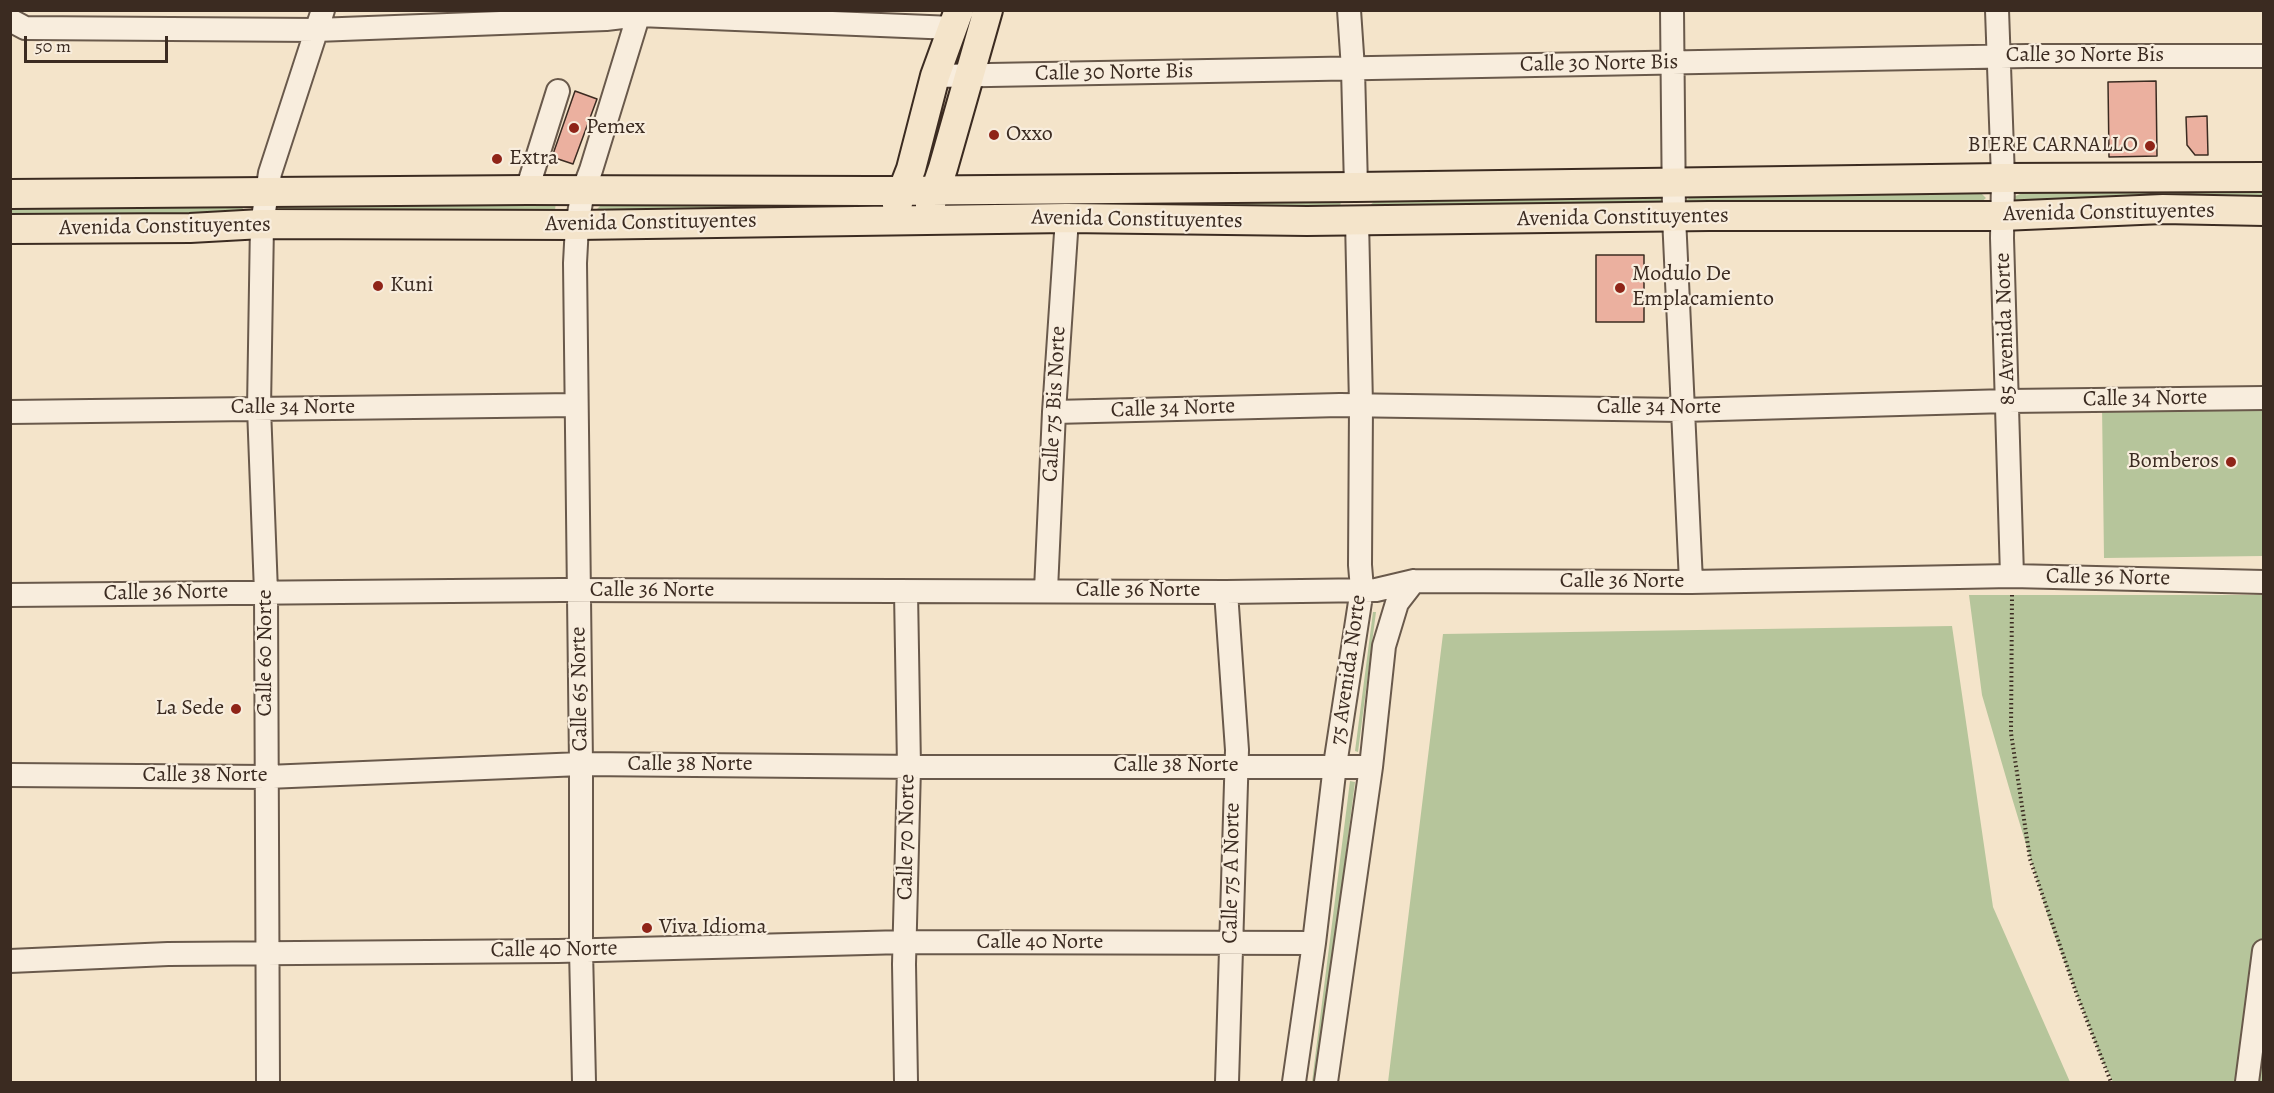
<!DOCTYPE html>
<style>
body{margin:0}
#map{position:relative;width:2274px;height:1093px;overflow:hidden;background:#f4e4ca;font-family:Alegreya,serif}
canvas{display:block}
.frame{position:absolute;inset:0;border:12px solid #3b2b21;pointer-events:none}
.scale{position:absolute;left:24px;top:36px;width:144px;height:27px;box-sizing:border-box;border:3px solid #3b2b21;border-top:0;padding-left:8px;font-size:18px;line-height:21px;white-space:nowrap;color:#3b2b21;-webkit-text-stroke:4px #f8eddd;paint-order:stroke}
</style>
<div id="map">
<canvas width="2274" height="1093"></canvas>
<div class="frame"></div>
<div class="scale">50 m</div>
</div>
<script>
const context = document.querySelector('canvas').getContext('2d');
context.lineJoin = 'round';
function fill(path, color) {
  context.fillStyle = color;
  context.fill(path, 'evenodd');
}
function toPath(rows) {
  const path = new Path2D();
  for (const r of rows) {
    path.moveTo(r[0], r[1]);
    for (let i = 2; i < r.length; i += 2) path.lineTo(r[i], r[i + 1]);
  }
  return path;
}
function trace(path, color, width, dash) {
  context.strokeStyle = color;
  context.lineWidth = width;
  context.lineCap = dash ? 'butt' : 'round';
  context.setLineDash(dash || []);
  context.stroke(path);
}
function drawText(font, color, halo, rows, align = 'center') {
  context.font = font + ' Alegreya,serif';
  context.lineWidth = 4.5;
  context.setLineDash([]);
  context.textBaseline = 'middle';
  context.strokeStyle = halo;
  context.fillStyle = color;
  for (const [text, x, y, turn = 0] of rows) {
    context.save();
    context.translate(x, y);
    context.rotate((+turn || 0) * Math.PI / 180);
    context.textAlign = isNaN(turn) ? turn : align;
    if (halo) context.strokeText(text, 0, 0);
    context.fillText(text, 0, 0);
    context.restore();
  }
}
fill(toPath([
 [2264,189,2263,200,2019,203,2013,197,2025,192],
 [1980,192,1986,198,1980,203,1690,207,1685,201,1692,196],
 [1660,196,1663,202,1659,205,1379,210,1370,205,1378,199],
 [1336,198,1341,204,1335,209,953,211,949,204],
 [556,200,555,211,278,213,279,201],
 [872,200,877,207,603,214,597,209,603,203],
 [243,205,242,216,11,218,10,207],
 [2102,405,2263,406,2263,556,2104,558],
 [1969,595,2263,595,2263,1082,2113,1082,2101,1058,2050,923,2012,798,1982,695],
 [1373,612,1376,612,1358,752,1355,751],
 [1952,626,1993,907,2070,1082,1388,1082,1443,634],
 [1350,781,1355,782,1317,1082,1312,1082]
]), '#b6c59b');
const building = toPath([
 [2156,81,2157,156,2109,157,2108,82,2156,81],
 [575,91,597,99,573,164,552,157,575,91],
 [2207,116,2208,155,2195,155,2187,145,2186,117,2207,116],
 [1596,255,1644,255,1644,322,1596,322,1596,255]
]);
fill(building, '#ebb09f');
trace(building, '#3b2b21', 1.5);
const minor = toPath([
 [1349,10,1353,69,1356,187],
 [1672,10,1674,217,1691,582],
 [1997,10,2003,178,2002,238,2012,576],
 [10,20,25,28,316,30,606,19,639,15,953,28],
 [935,76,2027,56,2264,56],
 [527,190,558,91],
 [10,412,576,405],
 [1054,412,1340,405,1682,410,2008,401,2264,398],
 [1046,590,1054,412,1067,218],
 [906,592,909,767,904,964,906,1082],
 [1226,592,1237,750,1227,1082],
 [10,595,561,590,1226,592,1376,590,1414,581,1691,582,2012,576,2264,582],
 [10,775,267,777,581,764,922,767,1371,767],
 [10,961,168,954,558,951,905,942,1314,943],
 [268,1082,266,592,259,408,262,224,270,173,323,10],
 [584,1082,581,950,581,764,575,263,577,225,583,191,591,170,640,10],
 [1294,1082,1314,943,1335,765,1362,589,1360,565,1361,405,1357,220],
 [1326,1082,1371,767,1384,646,1397,603,1414,581],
 [2247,1082,2264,951]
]);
const major = toPath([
 [10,194,527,190,870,191,1356,187,2003,178,2264,177],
 [897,205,911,169,935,76,959,10],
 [930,206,943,168,988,10],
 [10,229,190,228,262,224,577,225,1067,218,1307,221,1709,216,2002,216,2163,209,2264,211]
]);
trace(minor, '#69594b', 26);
trace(major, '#3b2b21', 32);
trace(toPath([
 [2012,595,2011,733,2030,859,2077,995,2111,1082]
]), '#3b2b21', 4, [1.5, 3]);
trace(minor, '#f8eddd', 22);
trace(major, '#f4e4ca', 28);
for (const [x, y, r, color] of [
 [574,128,6,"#8f2418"],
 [994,135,6,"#8f2418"],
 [2150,146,6,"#8f2418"],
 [497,159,6,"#8f2418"],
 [378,286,6,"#8f2418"],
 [1620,288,6,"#8f2418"],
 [2231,462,6,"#8f2418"],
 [236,709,6,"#8f2418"],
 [647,928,6,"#8f2418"]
]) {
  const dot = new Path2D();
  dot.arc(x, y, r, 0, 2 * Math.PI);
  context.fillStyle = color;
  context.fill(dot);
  trace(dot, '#f8eddd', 2);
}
drawText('22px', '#3b2b21', '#f8eddd', [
 ["Calle 30 Norte Bis",2085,56],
 ["Calle 30 Norte Bis",1599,64,-1],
 ["Calle 30 Norte Bis",1114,73,-1],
 ["Avenida Constituyentes",2109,213,-1],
 ["Avenida Constituyentes",1623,218,-1],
 ["Avenida Constituyentes",1137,220,1],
 ["Avenida Constituyentes",651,223,-1],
 ["Avenida Constituyentes",165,227,-1],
 ["85 Avenida Norte",2006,329,-92],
 ["Calle 34 Norte",2145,399,-1],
 ["Calle 75 Bis Norte",1055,404,-87],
 ["Calle 34 Norte",293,408],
 ["Calle 34 Norte",1659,408],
 ["Calle 34 Norte",1173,409,-2],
 ["Calle 36 Norte",2108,578,1],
 ["Calle 36 Norte",1622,582],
 ["Calle 36 Norte",652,591],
 ["Calle 36 Norte",1138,591],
 ["Calle 36 Norte",166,593,-1],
 ["Calle 60 Norte",266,653,-90],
 ["75 Avenida Norte",1349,670,-82],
 ["Calle 65 Norte",580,689,-91],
 ["Calle 38 Norte",690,765],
 ["Calle 38 Norte",1176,766],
 ["Calle 38 Norte",205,776],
 ["Calle 70 Norte",907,837,-89],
 ["Calle 75 A Norte",1232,873,-89],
 ["Calle 40 Norte",1040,943],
 ["Calle 40 Norte",554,950,-1]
]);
drawText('22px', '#3b2b21', '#f8eddd', [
 ["Pemex",586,128],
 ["Oxxo",1006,135],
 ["BIERE CARNALLO",2138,146,"right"],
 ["Extra",509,159],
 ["Modulo De",1632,275],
 ["Emplacamiento",1632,300],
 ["Kuni",390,286],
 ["Bomberos",2219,462,"right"],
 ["La Sede",224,709,"right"],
 ["Viva Idioma",659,928]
], 'left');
</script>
